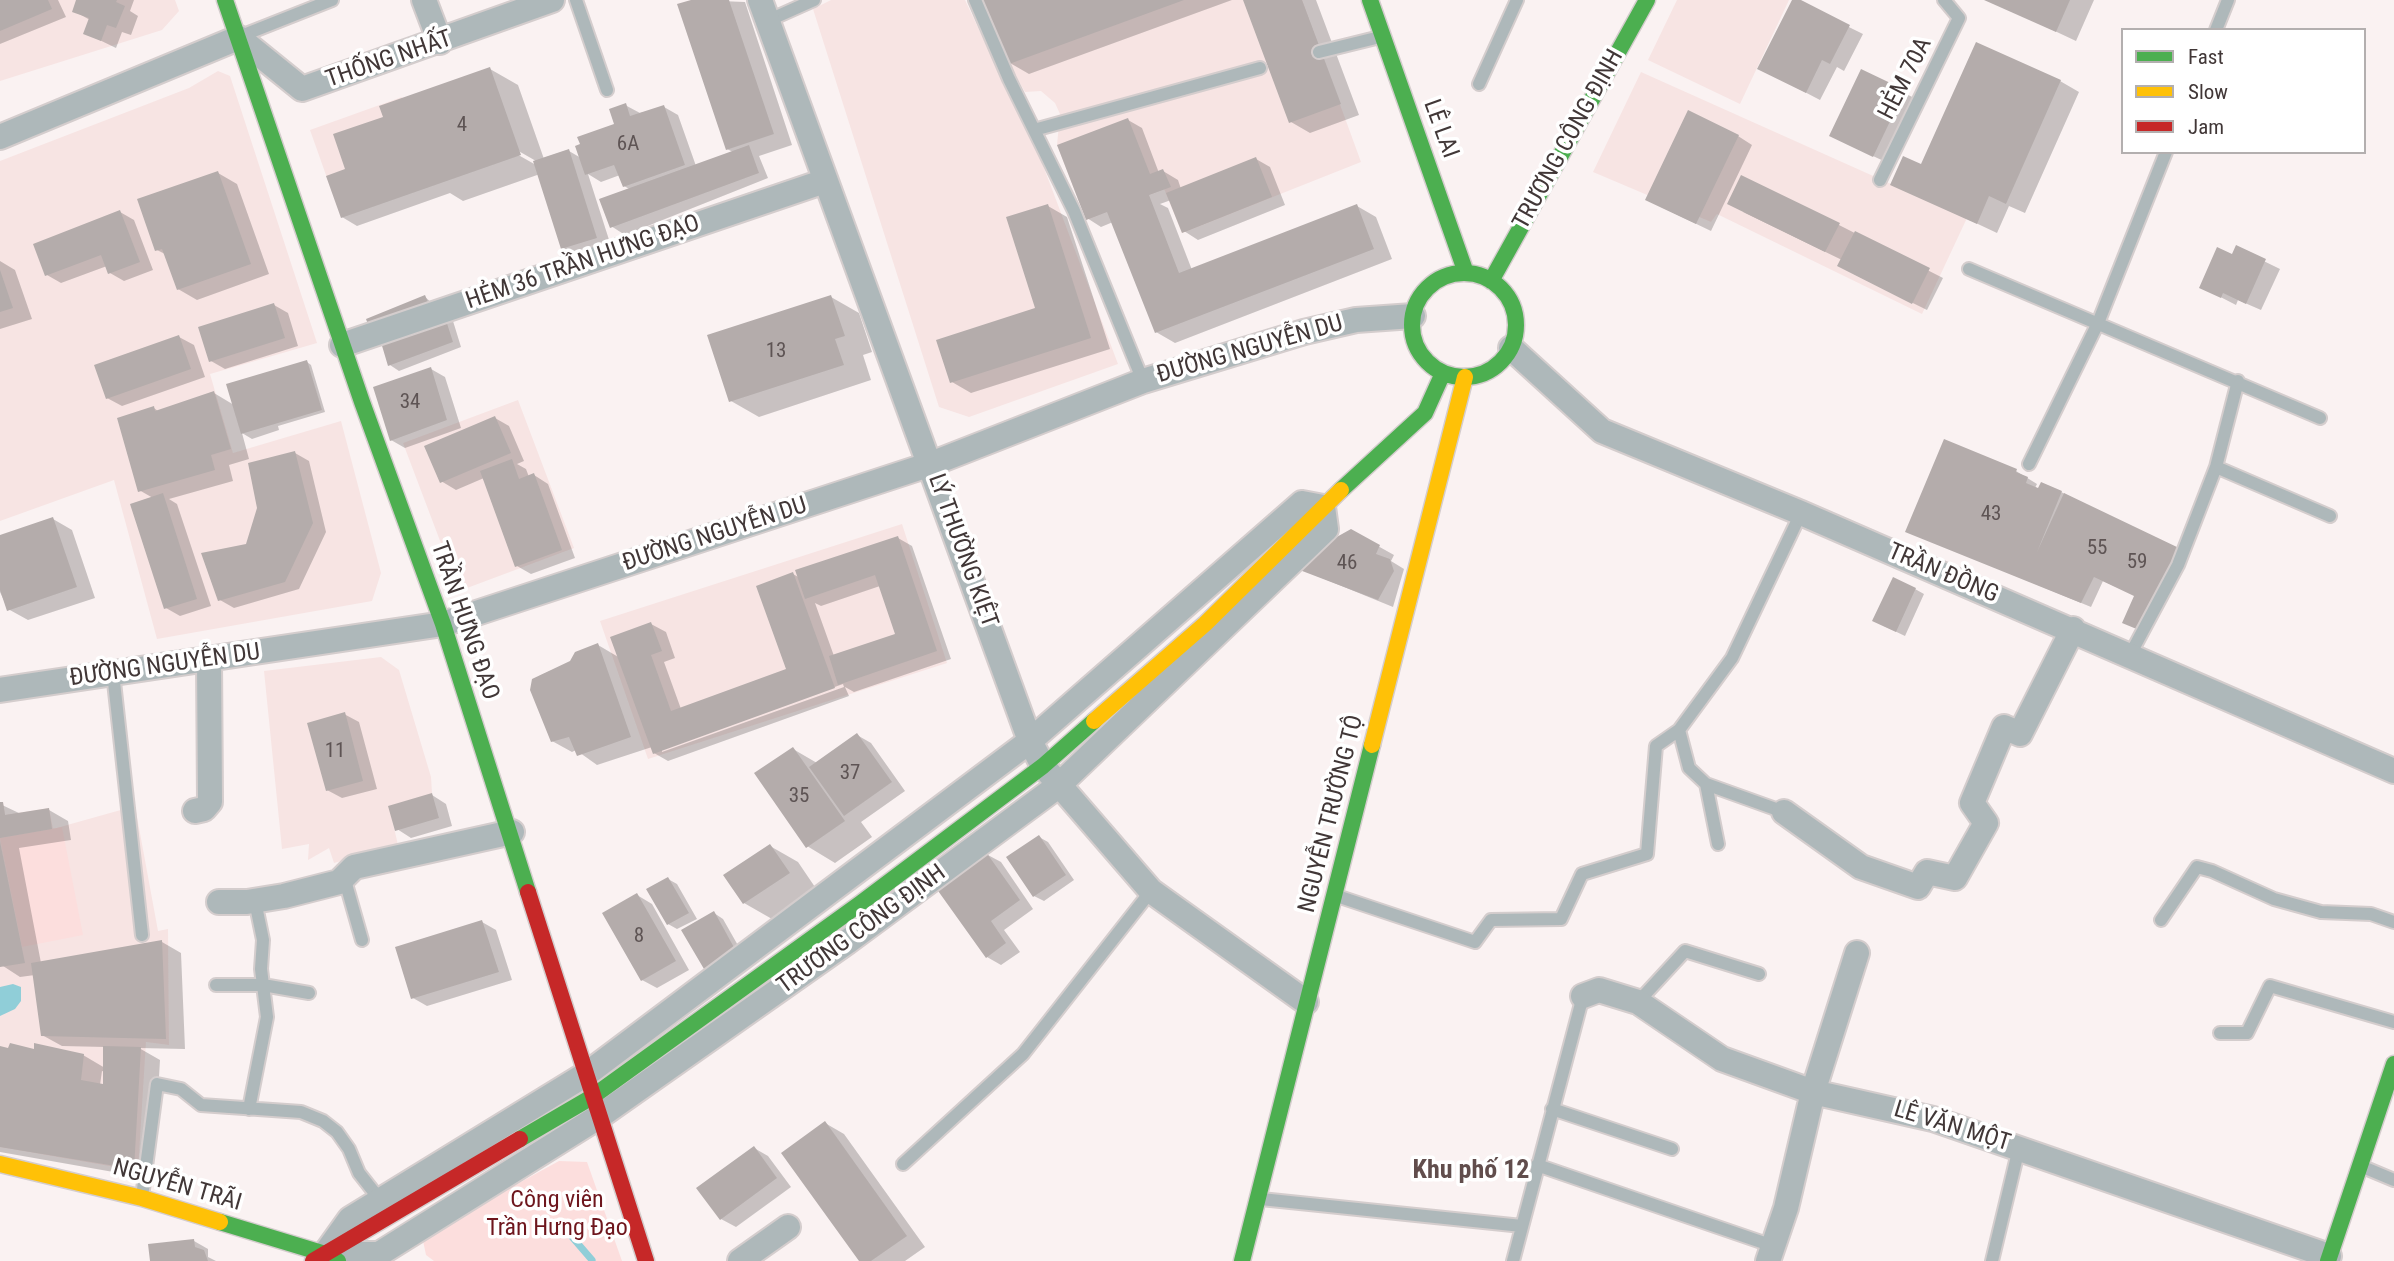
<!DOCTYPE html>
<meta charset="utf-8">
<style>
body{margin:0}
#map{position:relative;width:2394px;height:1261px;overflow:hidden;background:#faf2f2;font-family:"Roboto Condensed",sans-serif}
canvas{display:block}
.legend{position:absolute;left:2121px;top:28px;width:245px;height:126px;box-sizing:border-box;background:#fff;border:2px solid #b3afaf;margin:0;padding:9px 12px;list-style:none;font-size:21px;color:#413737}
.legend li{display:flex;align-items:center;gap:14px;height:35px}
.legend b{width:35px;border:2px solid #b3afaf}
</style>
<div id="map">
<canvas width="2394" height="1261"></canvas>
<ul class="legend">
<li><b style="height:9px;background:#4caf50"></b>Fast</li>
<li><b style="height:9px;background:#ffc107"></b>Slow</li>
<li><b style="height:9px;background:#c62828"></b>Jam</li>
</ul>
</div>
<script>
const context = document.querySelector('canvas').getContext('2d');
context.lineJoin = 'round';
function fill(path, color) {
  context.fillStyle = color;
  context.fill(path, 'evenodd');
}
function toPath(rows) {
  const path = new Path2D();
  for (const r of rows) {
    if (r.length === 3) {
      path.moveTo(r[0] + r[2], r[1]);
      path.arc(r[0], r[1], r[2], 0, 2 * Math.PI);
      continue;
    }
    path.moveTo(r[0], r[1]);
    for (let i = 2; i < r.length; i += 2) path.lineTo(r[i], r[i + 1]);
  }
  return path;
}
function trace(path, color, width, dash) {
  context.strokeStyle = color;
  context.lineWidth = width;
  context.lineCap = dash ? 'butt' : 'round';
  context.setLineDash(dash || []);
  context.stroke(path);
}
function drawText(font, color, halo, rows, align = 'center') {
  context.font = font + ' "Roboto Condensed",sans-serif';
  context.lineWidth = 7;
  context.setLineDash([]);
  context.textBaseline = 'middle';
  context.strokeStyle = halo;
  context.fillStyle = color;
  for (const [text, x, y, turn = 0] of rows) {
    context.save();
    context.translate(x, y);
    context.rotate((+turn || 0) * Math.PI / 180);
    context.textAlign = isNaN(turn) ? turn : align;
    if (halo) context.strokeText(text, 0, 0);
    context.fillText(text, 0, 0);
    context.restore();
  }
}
fill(toPath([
 [0,0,175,0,179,11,162,30,0,81],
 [831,0,965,0,1041,160,1118,364,969,417,939,407,813,9],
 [981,0,1302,0,1361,162,1182,233,1164,189,1086,220,1057,145,1060,114,1055,103,1041,91,1025,92,1009,64],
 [1677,0,1789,0,1740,104,1648,60],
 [218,71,230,76,317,343,210,374,233,453,341,421,381,573,372,601,157,639,114,480,0,521,0,161,189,88],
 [1641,72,1967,218,1922,314,1717,214,1711,222,1593,172],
 [402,97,424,159,332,192,310,130],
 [518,400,574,548,459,591,403,443],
 [902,524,947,663,648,759,600,621],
 [381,657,399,670,431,777,432,793,391,815,398,845,334,863,329,848,308,860,309,844,282,849,264,671],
 [0,802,3,802,5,815,49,808,53,829,135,806,158,931,168,929,169,1045,146,1042,138,1171,0,1147]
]), '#f7e4e3');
fill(toPath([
 [62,827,83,935,22,947,0,838],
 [559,1161,587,1162,622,1261,434,1261,426,1255,422,1236]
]), '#fcdedd');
fill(toPath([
 [13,984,21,987,21,1001,15,1009,0,1016,0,987]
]), '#90ced8');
fill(toPath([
 [0,0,58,0,66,17,0,44],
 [78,0,134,0,130,11,138,16,131,35,122,32,116,48,85,33,90,20,74,11],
 [696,0,745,2,792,145,759,156,768,178,625,235,611,226,631,190,624,186,620,175,601,182,588,174,611,246,577,256,563,248,540,174,463,201,450,193,357,226,342,217,348,171,385,118,490,69,518,85,544,159,569,151,581,158,616,125,625,105,640,113,664,107,678,115,696,166,733,152,727,149],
 [515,149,536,161,536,165,513,152],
 [984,0,1232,0,1029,74,1010,63],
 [1245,0,1316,0,1359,115,1310,133,1291,122],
 [1794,0,1863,34,1844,71,1837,67,1820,100,1774,76],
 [2094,0,2076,41,1991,1,1991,0],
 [1862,71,1918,100,1888,163,1845,143],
 [2060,81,2079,92,2025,213,2009,206,1997,233,1893,184],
 [1128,120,1142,128,1159,173,1163,171,1178,180,1181,189,1256,159,1270,167,1285,205,1198,240,1184,231,1171,200,1160,204,1168,208,1192,270,1357,206,1376,217,1392,259,1175,343,1156,332,1113,222,1101,227,1087,218],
 [1738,136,1752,145,1711,231,1661,207],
 [218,173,237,184,269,274,197,300,178,289,165,254,157,250],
 [1048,206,1067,217,1110,349,971,393,952,382,1038,309],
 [120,212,134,220,153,270,124,281,110,273,107,266,61,283,47,275],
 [1743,212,1839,225,1943,278,1927,310,1854,274,1842,260],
 [2237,248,2280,269,2261,310,2238,300,2236,305,2201,287,2233,256],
 [0,261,15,270,32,319,0,329],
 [425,297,453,321,461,347,399,371,390,365],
 [831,297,859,313,872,352,863,355,871,380,759,417,731,401],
 [274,305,288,313,298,346,225,369,211,361],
 [179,337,194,345,205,377,122,406,107,398],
 [307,362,311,365,325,412,278,426,279,430,252,439,242,433,249,459,229,465,233,481,169,499,177,504,211,606,180,616,166,608,153,498,139,490,154,408,159,412,214,393,234,405],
 [431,369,445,377,461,428,405,448,391,440],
 [495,418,509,426,524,461,517,464,526,469,529,477,534,475,548,484,575,558,531,574,517,566,484,478,456,490,441,481],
 [1945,441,2016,471,2037,484,2035,488,2039,490,2042,484,2061,492,2187,554,2149,634,2134,627,2136,596,2103,581,2091,607,1907,531],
 [295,453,309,461,326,532,299,589,234,608,220,600],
 [53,519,72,530,95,598,28,620,8,609,0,592,0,537],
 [1351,531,1394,555,1391,561,1404,569,1393,607,1300,569],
 [898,538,912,546,951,659,854,692,845,687,849,696,668,761,654,753,652,747,597,765,576,750,572,752,552,741,533,680,541,675,571,662,598,645,620,658,651,624,666,632,675,658,664,662,681,709,788,670,793,574,800,578],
 [880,586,897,635,834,656,815,603,821,606],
 [843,684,844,687,662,752,662,749],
 [1915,589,1924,594,1905,636,1884,626],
 [344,714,359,722,377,789,342,798,327,790],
 [857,735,871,743,905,791,861,822,872,837,835,863,807,846,793,749,817,763],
 [432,795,446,804,452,826,411,838,397,829],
 [0,804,21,814,49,810,68,821,71,840,19,848,41,963,162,942,181,953,185,1049,139,1048,160,1060,153,1179,0,1152,0,1048,83,1055,105,1068,105,1047,62,1046,42,1035,35,975,20,977,0,964],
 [102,1071,105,1072,104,1086,100,1085],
 [1039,837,1048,842,1074,880,1044,901,1034,896,1008,858],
 [770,846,798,862,817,890,772,919,744,903],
 [986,854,1001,862,1033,909,1004,930,1020,952,1001,965,987,957],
 [668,879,677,884,697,919,677,929,668,924],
 [637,895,652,904,689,970,657,988,642,980],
 [714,913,723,919,744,956,714,973,705,968],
 [482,922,496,930,512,980,427,1006,413,998],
 [825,1123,844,1134,925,1247,905,1261,861,1261],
 [754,1148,768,1156,791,1187,736,1227,721,1219],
 [194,1241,208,1249,208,1257,216,1261,152,1261]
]), '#0003');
trace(toPath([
 [560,1223,592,1260]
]), '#90ced8', 7);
fill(toPath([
 [0,0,48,0,52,9,0,31],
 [76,0,117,0,116,2,125,6,116,28,107,25,101,41,83,34,89,18,72,12],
 [691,0,729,0,774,134,726,150,677,4],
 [981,0,1184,0,1009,64],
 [1243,0,1302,0,1341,104,1289,123],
 [1792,0,1801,0,1850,25,1830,64,1822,60,1806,93,1757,69],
 [1984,0,2070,0,2056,32],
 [1976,42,2061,80,2006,204,1989,196,1977,224,1890,185,1903,156,1921,164],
 [490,67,521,155,341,218,326,176,345,169,333,134,383,117,379,106],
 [1861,69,1905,90,1873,157,1829,136],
 [626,103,630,116,664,105,685,165,623,187,614,165,585,175,575,146,580,144,577,137,614,124,609,109],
 [1688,110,1739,135,1696,224,1645,200],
 [1128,118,1150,174,1163,169,1171,187,1149,195,1179,273,1357,204,1374,249,1155,333,1107,212,1086,220,1057,145],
 [749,145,759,173,610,228,599,199],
 [569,149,597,238,561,249,533,161],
 [1256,157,1272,197,1182,233,1166,193],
 [218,171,251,264,177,290,162,249,155,251,137,199],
 [1741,175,1840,223,1825,252,1727,204],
 [1048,204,1091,338,950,383,936,340,1035,308,1006,217],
 [120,210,140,262,108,274,101,255,45,276,33,244],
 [1855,231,1930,268,1912,304,1837,266],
 [2236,245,2266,259,2246,304,2223,293,2221,298,2199,288,2217,247,2232,254],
 [0,270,13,308,0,312],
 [425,295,433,314,373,338,366,319],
 [831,295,845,336,835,339,844,365,729,402,707,335],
 [274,303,285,338,209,362,198,327],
 [444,314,453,342,388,366,380,339],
 [179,335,191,369,106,399,94,365],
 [307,360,322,410,241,434,226,384],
 [431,367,447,420,390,441,373,387],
 [214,391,231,449,211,455,215,470,138,492,117,418,154,406,155,411],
 [495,416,511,453,440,483,424,446],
 [1944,439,2017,469,2016,472,2028,477,2026,483,2038,488,2041,482,2062,491,2037,552,2064,493,2179,548,2139,630,2122,623,2134,596,2094,577,2081,603,1905,532],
 [295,451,313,523,285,582,218,601,201,553,246,544,257,508,248,463],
 [512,459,519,479,534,473,562,550,515,567,480,471],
 [163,493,197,599,164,609,130,504],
 [53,517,77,587,7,611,0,590,0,535],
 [1351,529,1380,545,1376,554,1390,559,1394,571,1378,600,1297,569,1317,548],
 [898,536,937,651,838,685,829,656,895,634,875,575,805,599,795,570],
 [793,572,835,688,653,754,610,637,651,622,662,651,651,655,671,711,786,669,756,586],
 [1893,577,1916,588,1896,632,1872,621],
 [598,643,631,737,577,756,569,737,551,742,530,690,532,679,570,661,575,652],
 [345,712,363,781,326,791,307,723],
 [857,733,892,782,844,816,809,767],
 [793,747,845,821,806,848,754,773],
 [432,793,439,818,395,831,388,806],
 [0,802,3,802,5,815,49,808,52,829,0,838],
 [1039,835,1066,875,1033,897,1006,857],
 [0,842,25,963,0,967],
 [770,844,790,873,743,904,723,875],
 [986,852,1020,900,991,921,1006,943,986,958,936,888],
 [668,877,689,913,667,925,646,889],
 [637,893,676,961,641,981,602,913],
 [714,911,736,951,704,969,681,930],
 [482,920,499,972,411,999,395,947],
 [162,940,166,1039,41,1036,31,963],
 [10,1043,34,1049,34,1043,84,1054,81,1080,103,1084,103,1046,141,1047,134,1169,0,1147,0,1046,8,1048],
 [825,1121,907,1236,871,1261,859,1261,781,1153],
 [754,1146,777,1178,720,1220,696,1188],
 [194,1239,195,1247,204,1250,208,1261,150,1261,148,1244]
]), '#b4acab');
const lane = toPath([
 [576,0,607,90],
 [975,0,1009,79,1074,211,1143,381],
 [767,21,814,0],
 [2216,30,2228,0],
 [241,36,332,0],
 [1319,52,1380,37],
 [1479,84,1517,0],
 [1034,130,1260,68],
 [1880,180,1959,18,1944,0],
 [1969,269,2320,418],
 [2029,464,2098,323,2166,152],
 [2216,467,2330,516],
 [2130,655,2178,565,2216,467,2238,381],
 [113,673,142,935],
 [1679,730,1689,768,1706,784,1784,812],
 [1706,784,1718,844],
 [344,877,362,940],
 [1337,896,1475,942,1491,920,1561,919,1582,874,1647,854,1656,746,1679,730,1732,658,1801,513],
 [2161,920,2197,867,2212,871,2274,899,2321,912,2371,914,2394,922],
 [216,985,263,985,309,993],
 [1638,1002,1685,951,1759,974],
 [2220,1033,2247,1033,2270,986,2394,1022],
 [249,1109,267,1017,261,969,263,940,255,901],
 [1552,1109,1672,1149],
 [903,1164,1023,1054,1151,891],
 [1537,1165,1773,1246],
 [2363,1167,2394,1180],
 [142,1197,157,1084,181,1089,201,1105,301,1112,323,1121,337,1132,349,1149,359,1173,381,1201],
 [1261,1199,1522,1226],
 [1513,1261,1583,996],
 [1992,1261,2019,1148]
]);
const street = toPath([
 [424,0,440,42],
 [760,0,1030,741,1043,766,1151,891,1306,1002],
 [239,38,302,89,552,0],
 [0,137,238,38],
 [342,345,825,181],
 [1511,348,1602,431,1801,513,2394,771],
 [1302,503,1323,507,1326,529,1058,786,847,942,600,1116,379,1254,325,1254,350,1219,588,1073,1030,741,1302,503],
 [0,690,443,624,931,464,1143,381,1304,332,1356,320,1413,316],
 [195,811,204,809,210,802,209,659],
 [1784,812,1861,867,1918,887,1927,872,1955,878,1986,823,1972,803,2004,727,2020,734,2073,629],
 [219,902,247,902,284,896,339,882,354,867,512,832],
 [1583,996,1599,990,1638,1002,1722,1059,1813,1092,1933,1119,2329,1256],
 [740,1261,788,1227],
 [1768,1261,1786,1208,1813,1092,1857,953]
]);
const fast = toPath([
 [225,0,362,402,443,624,528,892],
 [1370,0,1466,273],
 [1464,325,52],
 [1491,281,1647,0],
 [1341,490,1425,413,1443,373],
 [520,1139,592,1097,861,903,1043,766,1094,721],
 [220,1222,325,1254,338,1261],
 [1242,1261,1372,745],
 [2328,1261,2394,1064]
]);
const slow = toPath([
 [1094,721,1205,624,1341,490],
 [1372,745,1465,377],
 [0,1164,142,1198,220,1222]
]);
const jam = toPath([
 [528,892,646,1261],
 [313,1261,520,1139]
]);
trace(lane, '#d4cdcd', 16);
trace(street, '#d4cdcd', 28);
trace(fast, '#d4cdcd', 19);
trace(slow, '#d4cdcd', 19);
trace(jam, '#d4cdcd', 19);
trace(lane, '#aeb8ba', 12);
trace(street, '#aeb8ba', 24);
trace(fast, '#4caf50', 16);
trace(slow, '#ffc107', 16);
trace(jam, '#c62828', 16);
drawText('21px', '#5e5454', null, [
 ["4",462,126],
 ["6A",628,145],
 ["13",776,352],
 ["34",410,403],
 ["43",1991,515],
 ["55",2097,549],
 ["59",2137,563],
 ["46",1347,564],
 ["11",335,752],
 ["37",850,774],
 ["35",799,797],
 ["8",639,937]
]);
drawText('24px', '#413737', '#fff', [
 ["THỐNG NHẤT",389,60,-19],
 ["HẺM 70A",1906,79,-63],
 ["LÊ LAI",1440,129,70],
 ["TRƯƠNG CÔNG ĐỊNH",1569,140,-61],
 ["HẺM 36 TRẦN HƯNG ĐẠO",583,263,-19],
 ["ĐƯỜNG NGUYỄN DU",1250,350,-16],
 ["ĐƯỜNG NGUYỄN DU",715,535,-18],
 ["LÝ THƯỜNG KIỆT",962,551,70],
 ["TRẦN ĐỒNG",1943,574,23],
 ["TRẦN HƯNG ĐẠO",464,621,71],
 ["ĐƯỜNG NGUYỄN DU",165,666,-8],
 ["NGUYỄN TRƯỜNG TỘ",1332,814,-76],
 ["TRƯƠNG CÔNG ĐỊNH",862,930,-36],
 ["LÊ VĂN MỘT",1952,1127,17],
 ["NGUYỄN TRÃI",177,1186,16]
]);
drawText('24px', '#6e161d', '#fff', [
 ["Công viên",557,1201],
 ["Trần Hưng Đạo",557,1229]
]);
drawText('bold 26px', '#614d4c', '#fff', [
 ["Khu phố 12",1471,1171]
]);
</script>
